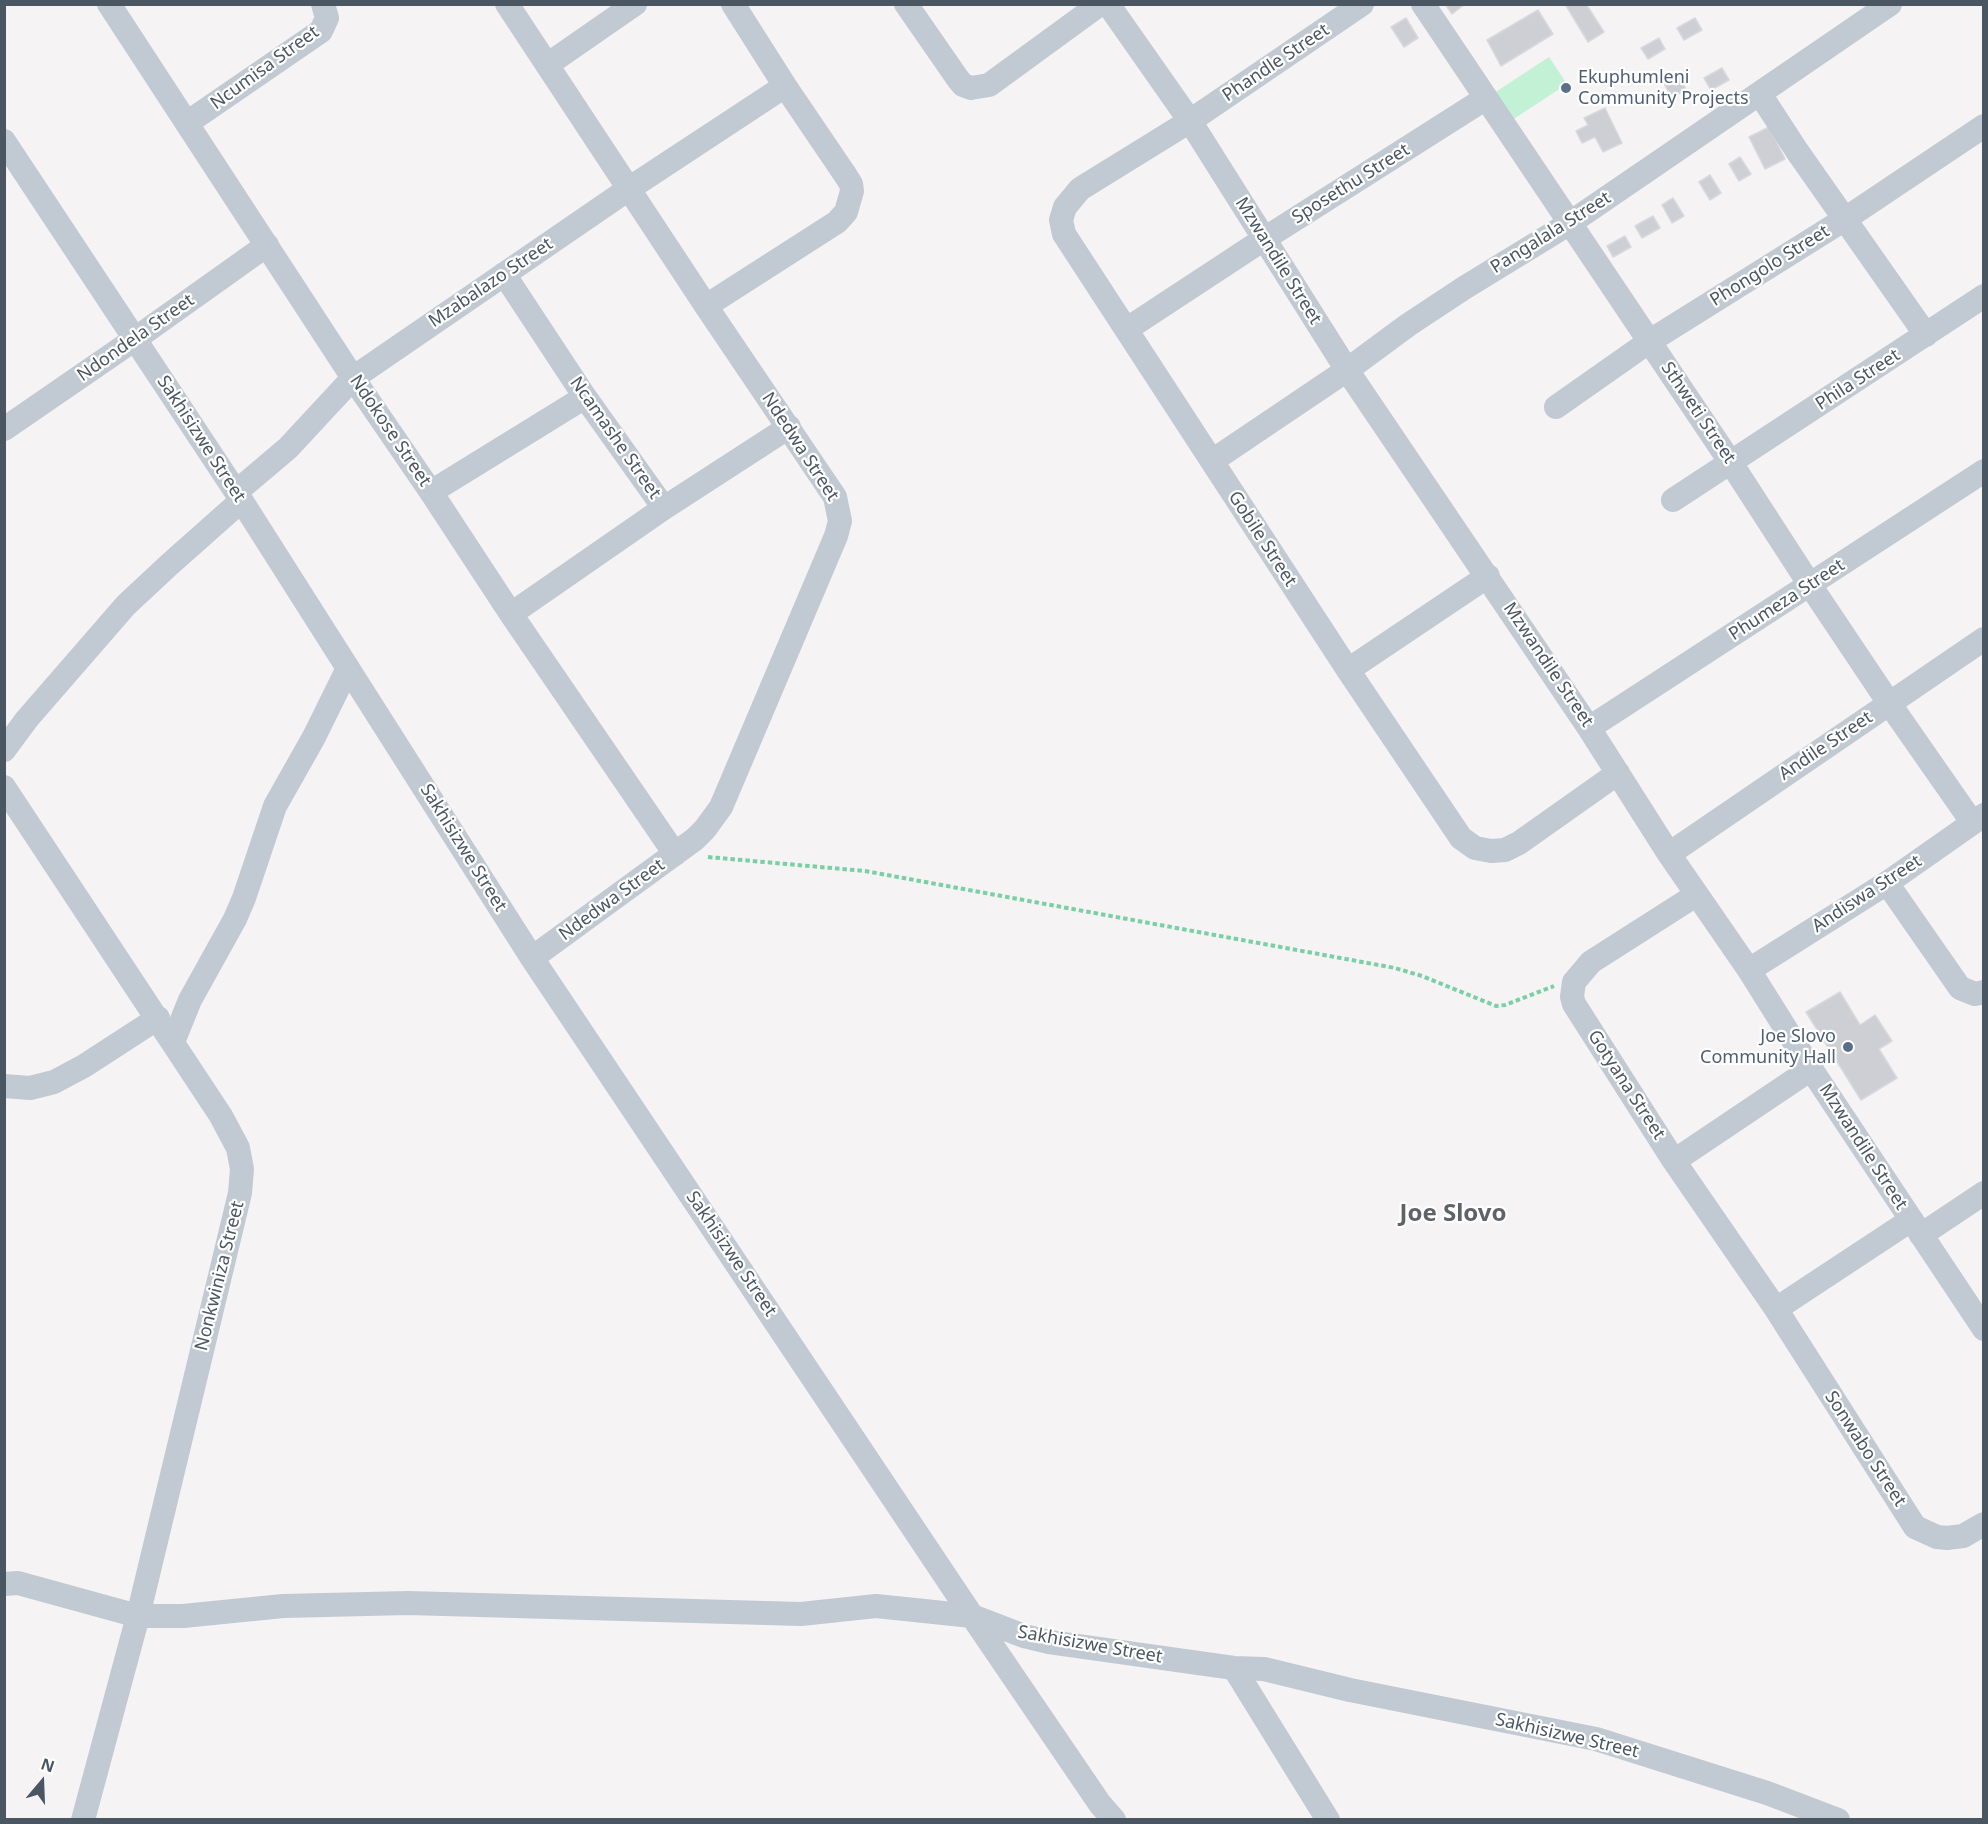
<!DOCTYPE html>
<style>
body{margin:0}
#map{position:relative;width:1988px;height:1824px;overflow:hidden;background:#f5f3f3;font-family:"Noto Sans",sans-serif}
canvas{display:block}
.frame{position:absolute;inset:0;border:6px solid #4a5661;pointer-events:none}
.north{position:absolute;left:12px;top:1752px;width:60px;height:60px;-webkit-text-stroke:4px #fff;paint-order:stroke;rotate:19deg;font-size:16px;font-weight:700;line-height:24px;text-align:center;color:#4a5661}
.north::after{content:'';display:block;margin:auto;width:21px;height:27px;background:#4a5661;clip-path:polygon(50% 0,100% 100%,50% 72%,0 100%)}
</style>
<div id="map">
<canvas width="1988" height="1824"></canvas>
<div class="frame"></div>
<div class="north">N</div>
</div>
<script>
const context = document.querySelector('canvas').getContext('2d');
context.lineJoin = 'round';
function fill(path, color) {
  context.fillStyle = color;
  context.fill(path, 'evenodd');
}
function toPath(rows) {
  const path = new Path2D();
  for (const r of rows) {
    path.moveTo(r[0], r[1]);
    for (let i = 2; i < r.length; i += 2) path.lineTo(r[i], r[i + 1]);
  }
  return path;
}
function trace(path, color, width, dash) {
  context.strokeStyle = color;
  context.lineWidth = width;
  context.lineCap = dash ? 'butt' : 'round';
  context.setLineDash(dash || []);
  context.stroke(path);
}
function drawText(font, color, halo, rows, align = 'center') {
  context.font = font + ' "Noto Sans",sans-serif';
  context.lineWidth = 4.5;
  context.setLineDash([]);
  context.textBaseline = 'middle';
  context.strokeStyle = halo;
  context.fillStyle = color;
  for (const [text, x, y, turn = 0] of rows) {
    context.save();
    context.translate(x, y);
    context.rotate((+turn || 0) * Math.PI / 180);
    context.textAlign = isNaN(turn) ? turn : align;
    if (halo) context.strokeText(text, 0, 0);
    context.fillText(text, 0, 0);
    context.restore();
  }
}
fill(toPath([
 [1549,57,1567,84,1509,122,1491,95]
]), '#c3f1d5');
const building = toPath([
 [1445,4,1465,4,1452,14,1445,4],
 [1565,4,1586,4,1604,32,1588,42,1565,4],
 [1538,10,1553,34,1501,66,1487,40,1538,10],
 [1406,18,1418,38,1404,47,1391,27,1406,18],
 [1695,18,1702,30,1684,40,1677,28,1695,18],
 [1659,38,1665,49,1648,59,1641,48,1659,38],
 [1722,68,1729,80,1711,90,1704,78,1722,68],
 [1677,73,1686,89,1672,98,1663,82,1677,73],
 [1605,108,1622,143,1603,152,1595,137,1582,143,1576,131,1588,125,1584,118,1605,108],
 [1769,127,1785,159,1765,169,1749,137,1769,127],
 [1740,157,1751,174,1739,181,1729,164,1740,157],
 [1710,175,1721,193,1710,200,1699,182,1710,175],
 [1673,198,1684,216,1672,223,1662,205,1673,198],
 [1653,216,1660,228,1642,238,1635,226,1653,216],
 [1625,236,1631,247,1613,257,1607,246,1625,236],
 [1840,992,1860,1025,1875,1015,1892,1041,1879,1049,1897,1078,1861,1100,1806,1012,1840,992]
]);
fill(building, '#cdcfd5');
trace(building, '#d7d9de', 1.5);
trace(toPath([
 [708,857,865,871,1395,968,1422,976,1496,1006,1505,1005,1554,986]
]), '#7ad0a6', 4, [4.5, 3]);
trace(toPath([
 [109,4,353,378,431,492,511,614,675,854],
 [507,4,706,306,835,497,840,521,836,536,721,807,705,829,695,839,532,958],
 [906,4,958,79,963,85,971,88,989,85,1100,4],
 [1108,4,1190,121,1347,370,1589,728,1669,854,1749,970,1811,1069,1984,1329],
 [1362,4,1190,121,1080,189,1065,207,1061,220,1064,234,1348,670,1461,838,1475,848,1491,851,1505,850,1519,843,1618,773],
 [1423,4,1731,463,1810,585,1889,703,1972,822],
 [547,65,635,4],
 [1760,94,1797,151,1926,335],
 [187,123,321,31,327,18,323,4],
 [4,141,236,492,532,958,972,1616,1024,1636,1049,1642,1234,1668,1264,1669,1350,1690,1596,1739,1767,1793,1838,1820],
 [504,274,585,397,664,508,789,427],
 [706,306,837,222,846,212,852,191,851,184,846,176,785,86,733,4],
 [1127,329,1264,239,1486,98],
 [1556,407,1650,341,1845,219,1984,126],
 [4,429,135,339,267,245],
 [1212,461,1347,370,1408,325,1464,288,1570,223,1890,4],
 [236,492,288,448,353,378,630,188,785,86],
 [431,492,585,397],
 [1673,500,1984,296],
 [511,614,664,508],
 [1348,670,1488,576],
 [1589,728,1984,471],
 [4,750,27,719,126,605,170,564,241,501],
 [4,787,221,1116,238,1148,242,1169,240,1193,138,1616,83,1820],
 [1669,854,1984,639],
 [1887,883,1960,988,1975,994,1984,992],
 [1696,895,1591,962,1574,982,1572,997,1574,1004,1674,1161,1776,1309,1915,1527,1937,1537,1947,1538,1963,1536,1984,1524],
 [1749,970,1887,883,1984,815],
 [173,1042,190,1000,235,919,244,898,275,806,314,737,348,668],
 [4,1086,30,1088,54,1082,84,1066,158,1018],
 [1674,1161,1811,1069],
 [1921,1235,1984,1193],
 [1776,1309,1911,1220],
 [4,1584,18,1583,138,1616,183,1616,283,1606,408,1603,801,1614,876,1606,972,1616,1100,1804,1114,1820],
 [1234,1668,1328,1820]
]), '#c1cad2', 24);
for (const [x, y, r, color] of [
 [1566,88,6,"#5c6f8a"],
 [1848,1047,6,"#5c6f8a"]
]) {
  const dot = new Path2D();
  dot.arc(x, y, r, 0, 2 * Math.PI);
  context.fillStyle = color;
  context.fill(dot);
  trace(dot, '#fff', 2);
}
drawText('18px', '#4a5661', '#fff', [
 ["Phandle Street",1276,63,-34],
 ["Ncumisa Street",265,68,-36],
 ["Sposethu Street",1351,184,-32],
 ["Pangalala Street",1551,233,-32],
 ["Mzwandile Street",1278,261,58],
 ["Phongolo Street",1770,266,-32],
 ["Mzabalazo Street",491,283,-34],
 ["Ndondela Street",136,338,-35],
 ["Phila Street",1858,380,-33],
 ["Sthweti Street",1698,413,56],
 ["Ndokose Street",390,431,56],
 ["Ncamashe Street",615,438,55],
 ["Sakhisizwe Street",201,439,57],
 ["Ndedwa Street",800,447,57],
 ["Gobile Street",1262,539,57],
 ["Phumeza Street",1787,600,-33],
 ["Mzwandile Street",1548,665,56],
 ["Andile Street",1826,746,-34],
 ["Sakhisizwe Street",463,848,58],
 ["Andiswa Street",1867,894,-33],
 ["Ndedwa Street",612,900,-36],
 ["Gotyana Street",1626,1085,57],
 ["Mzwandile Street",1863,1147,57],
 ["Sakhisizwe Street",731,1254,56],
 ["Nonkwiniza Street",220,1276,-76],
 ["Sonwabo Street",1865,1449,57],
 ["Sakhisizwe Street",1090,1645,10],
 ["Sakhisizwe Street",1567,1736,13]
]);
drawText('18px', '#4e5e75', '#fff', [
 ["Ekuphumleni",1578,78],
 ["Community Projects",1578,99],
 ["Joe Slovo",1836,1037,"right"],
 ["Community Hall",1836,1058,"right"]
], 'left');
drawText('bold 24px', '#5f6368', '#fff', [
 ["Joe Slovo",1453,1214]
]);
</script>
